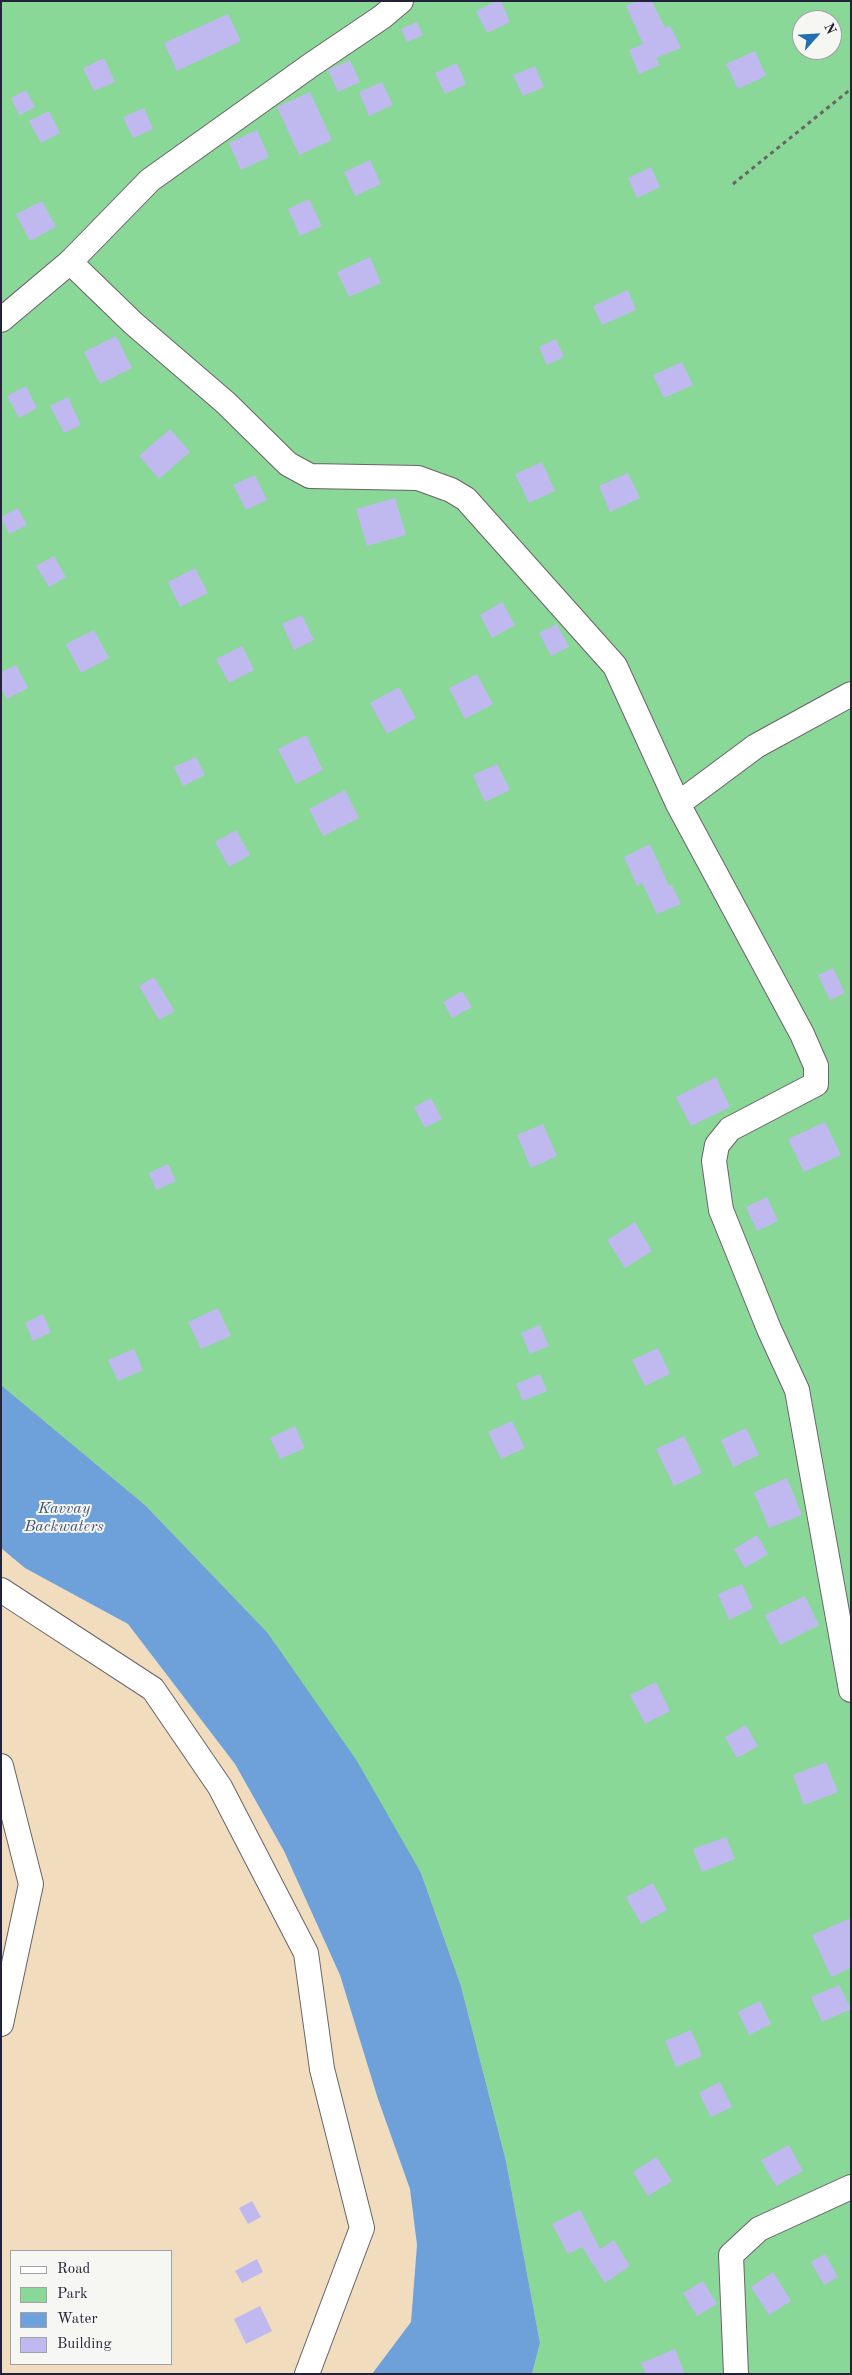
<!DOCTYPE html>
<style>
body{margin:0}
#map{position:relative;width:852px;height:2375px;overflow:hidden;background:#f1dcbd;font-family:"Old Standard TT",serif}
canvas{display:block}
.frame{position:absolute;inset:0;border:2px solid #22223b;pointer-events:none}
.legend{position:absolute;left:10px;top:2250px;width:162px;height:115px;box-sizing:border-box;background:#f6f6f2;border:1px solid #a1a1a9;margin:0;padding:6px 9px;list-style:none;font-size:15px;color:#22223b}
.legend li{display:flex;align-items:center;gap:10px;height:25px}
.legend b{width:25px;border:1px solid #a1a1a9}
.north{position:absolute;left:792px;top:10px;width:50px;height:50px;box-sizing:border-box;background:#f6f6f2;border:1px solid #a1a1a9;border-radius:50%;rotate:64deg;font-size:14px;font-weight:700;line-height:20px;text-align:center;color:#22223b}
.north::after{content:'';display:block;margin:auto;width:18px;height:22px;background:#1f6fb2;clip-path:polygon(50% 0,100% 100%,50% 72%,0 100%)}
</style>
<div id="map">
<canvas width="852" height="2375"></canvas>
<div class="frame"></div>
<ul class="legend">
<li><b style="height:6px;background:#fff"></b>Road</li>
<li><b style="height:14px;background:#89d897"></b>Park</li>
<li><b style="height:14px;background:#6ea1d9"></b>Water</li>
<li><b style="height:14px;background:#c0b9ef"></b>Building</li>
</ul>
<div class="north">N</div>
</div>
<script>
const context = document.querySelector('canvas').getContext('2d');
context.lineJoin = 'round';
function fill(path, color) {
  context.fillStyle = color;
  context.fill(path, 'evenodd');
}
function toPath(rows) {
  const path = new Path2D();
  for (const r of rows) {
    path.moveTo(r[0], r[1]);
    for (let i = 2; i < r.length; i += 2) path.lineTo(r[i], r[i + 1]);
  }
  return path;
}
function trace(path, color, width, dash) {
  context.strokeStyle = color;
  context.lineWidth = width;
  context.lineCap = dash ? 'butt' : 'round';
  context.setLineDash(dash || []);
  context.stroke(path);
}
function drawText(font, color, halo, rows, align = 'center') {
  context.font = font + ' "Old Standard TT",serif';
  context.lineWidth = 4;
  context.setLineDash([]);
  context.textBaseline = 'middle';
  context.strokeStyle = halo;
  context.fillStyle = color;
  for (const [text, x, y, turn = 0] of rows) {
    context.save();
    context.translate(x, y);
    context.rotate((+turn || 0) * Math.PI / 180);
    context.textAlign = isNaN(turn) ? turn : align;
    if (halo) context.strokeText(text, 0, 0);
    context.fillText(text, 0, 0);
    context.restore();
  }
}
fill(toPath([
 [1,1,851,1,851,2374,532,2374,540,2343,506,2161,461,1986,421,1873,267,1632,145,1505,1,1385],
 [802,20,832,20,832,50,802,50]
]), '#89d897');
fill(toPath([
 [1,1385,145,1505,267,1632,357,1761,421,1873,461,1986,506,2161,540,2343,532,2374,372,2374,411,2322,417,2245,410,2189,378,2099,340,1975,284,1851,235,1764,128,1624,25,1568,1,1548]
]), '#6ea1d9');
fill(toPath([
 [497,1,501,1,510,22,487,33,476,11],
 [637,1,652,1,665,28,670,25,681,48,656,58,660,65,639,74,629,50,643,44,626,6],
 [228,14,241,41,177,71,164,43],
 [417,22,423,35,407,42,401,29],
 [755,51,766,76,738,89,726,64],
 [104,58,115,82,94,91,83,68],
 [350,60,360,82,338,92,328,70],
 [457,63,466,84,445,94,435,73],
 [535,66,544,87,523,96,513,75],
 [382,82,393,105,369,116,359,92],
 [26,90,35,107,19,115,11,98],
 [310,92,332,140,299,155,277,107],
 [144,108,153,129,133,138,123,117],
 [49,111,60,133,41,143,29,121],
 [257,130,269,157,241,170,229,143],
 [370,160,381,184,355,196,344,172],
 [651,167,660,187,637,198,628,178],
 [309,199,322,226,300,236,288,209],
 [42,201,56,227,30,241,16,214],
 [370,257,381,283,349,297,337,272],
 [628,290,636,310,602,325,593,306],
 [116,336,132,368,100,384,84,352],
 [556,339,564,357,547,365,539,347],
 [682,362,693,385,664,398,653,375],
 [26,386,37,408,19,418,7,396],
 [68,397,81,425,64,433,50,406],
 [170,429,190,452,159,479,139,456],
 [542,462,555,491,529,503,515,474],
 [628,473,640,498,610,512,599,486],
 [255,475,267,500,246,510,233,485],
 [395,498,406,535,367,546,356,509],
 [18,508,27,525,9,534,1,517],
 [54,556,66,577,49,587,36,566],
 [195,568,208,593,180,607,168,582],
 [502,602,515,625,492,638,480,615],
 [302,615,314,640,294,650,282,624],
 [557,624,569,647,551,656,539,633],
 [94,630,109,658,81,673,66,644],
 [242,646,254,670,229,683,216,659],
 [16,665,28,688,7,699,1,688,1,672],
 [477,674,493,704,465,719,449,688],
 [399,687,416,718,387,734,370,703],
 [306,735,323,770,296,784,278,749],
 [196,757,205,775,183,786,174,767],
 [497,764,510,790,485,802,473,775],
 [345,790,359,818,323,836,309,809],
 [236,830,250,855,229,867,215,842],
 [650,844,669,886,672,885,681,904,657,914,642,883,637,886,624,857],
 [833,968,845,993,830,1000,818,975],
 [154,977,175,1011,159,1020,139,986],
 [462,991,472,1007,452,1018,443,1002],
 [716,1077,730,1107,691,1126,676,1097],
 [431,1098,442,1119,425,1128,414,1107],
 [825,1122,841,1155,804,1172,788,1139],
 [543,1124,557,1156,531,1168,517,1135],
 [168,1164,176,1181,156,1190,149,1173],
 [767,1197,778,1221,757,1231,746,1207],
 [635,1222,652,1251,625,1268,607,1240],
 [218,1308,231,1336,201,1349,188,1322],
 [43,1314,51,1332,33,1341,25,1323],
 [540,1325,549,1346,530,1354,521,1333],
 [658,1348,670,1374,645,1386,632,1360],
 [134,1349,143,1370,118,1381,108,1360],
 [540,1374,547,1391,523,1401,516,1384],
 [512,1421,525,1448,501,1459,488,1432],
 [295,1426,305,1448,280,1459,270,1438],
 [746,1428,759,1455,733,1467,721,1440],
 [684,1436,702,1473,674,1486,656,1449],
 [787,1478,802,1515,769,1528,754,1492],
 [757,1535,768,1554,745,1568,734,1549],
 [742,1584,753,1608,729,1620,718,1594],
 [805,1596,819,1625,780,1645,765,1615],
 [656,1682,670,1711,645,1724,630,1695],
 [746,1725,758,1746,737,1758,725,1737],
 [826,1762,838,1792,804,1805,793,1775],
 [726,1837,735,1859,702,1872,693,1849],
 [653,1883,667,1910,641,1924,626,1897],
 [851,1918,851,1968,831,1977,812,1935],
 [839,1985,851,2009,822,2022,811,1997],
 [760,2001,771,2024,749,2035,738,2012],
 [691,2030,702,2056,676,2067,665,2041],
 [720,2082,732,2107,711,2117,699,2093],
 [789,2145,803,2171,776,2186,761,2160],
 [656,2157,672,2181,648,2196,633,2172],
 [252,2201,261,2217,248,2224,239,2208],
 [580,2210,600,2249,614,2240,630,2266,605,2283,582,2247,568,2254,552,2224],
 [825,2254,838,2277,824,2285,811,2262],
 [257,2259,263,2272,242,2283,235,2271],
 [773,2272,791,2301,769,2315,751,2287],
 [703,2281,717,2304,697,2316,683,2293],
 [260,2306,272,2331,246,2344,234,2319],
 [675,2349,685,2374,646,2374,641,2363]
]), '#c0b9ef');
const minor = toPath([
 [70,262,133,323,226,403,288,464,310,476,418,478,451,490,466,499,615,666,678,804,802,1034,816,1066,816,1084,730,1129,717,1145,714,1161,721,1210,769,1329,797,1390,851,1690],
 [1,320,70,262,150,180,311,65,382,17,401,1],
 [678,804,756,746,851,694],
 [1,1590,153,1689,220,1787,306,1953,322,2069,362,2228,307,2374],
 [1,1766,31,1884,1,2024],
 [736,2374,731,2255,759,2229,851,2187]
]);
trace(minor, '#6a6368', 26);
trace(toPath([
 [733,184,851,89]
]), '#6a6368', 3, [4, 4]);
trace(minor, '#fff', 24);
drawText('italic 16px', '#40557a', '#f6f6f2', [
 ["Kavvay",64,1509],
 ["Backwaters",64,1527]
]);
</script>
